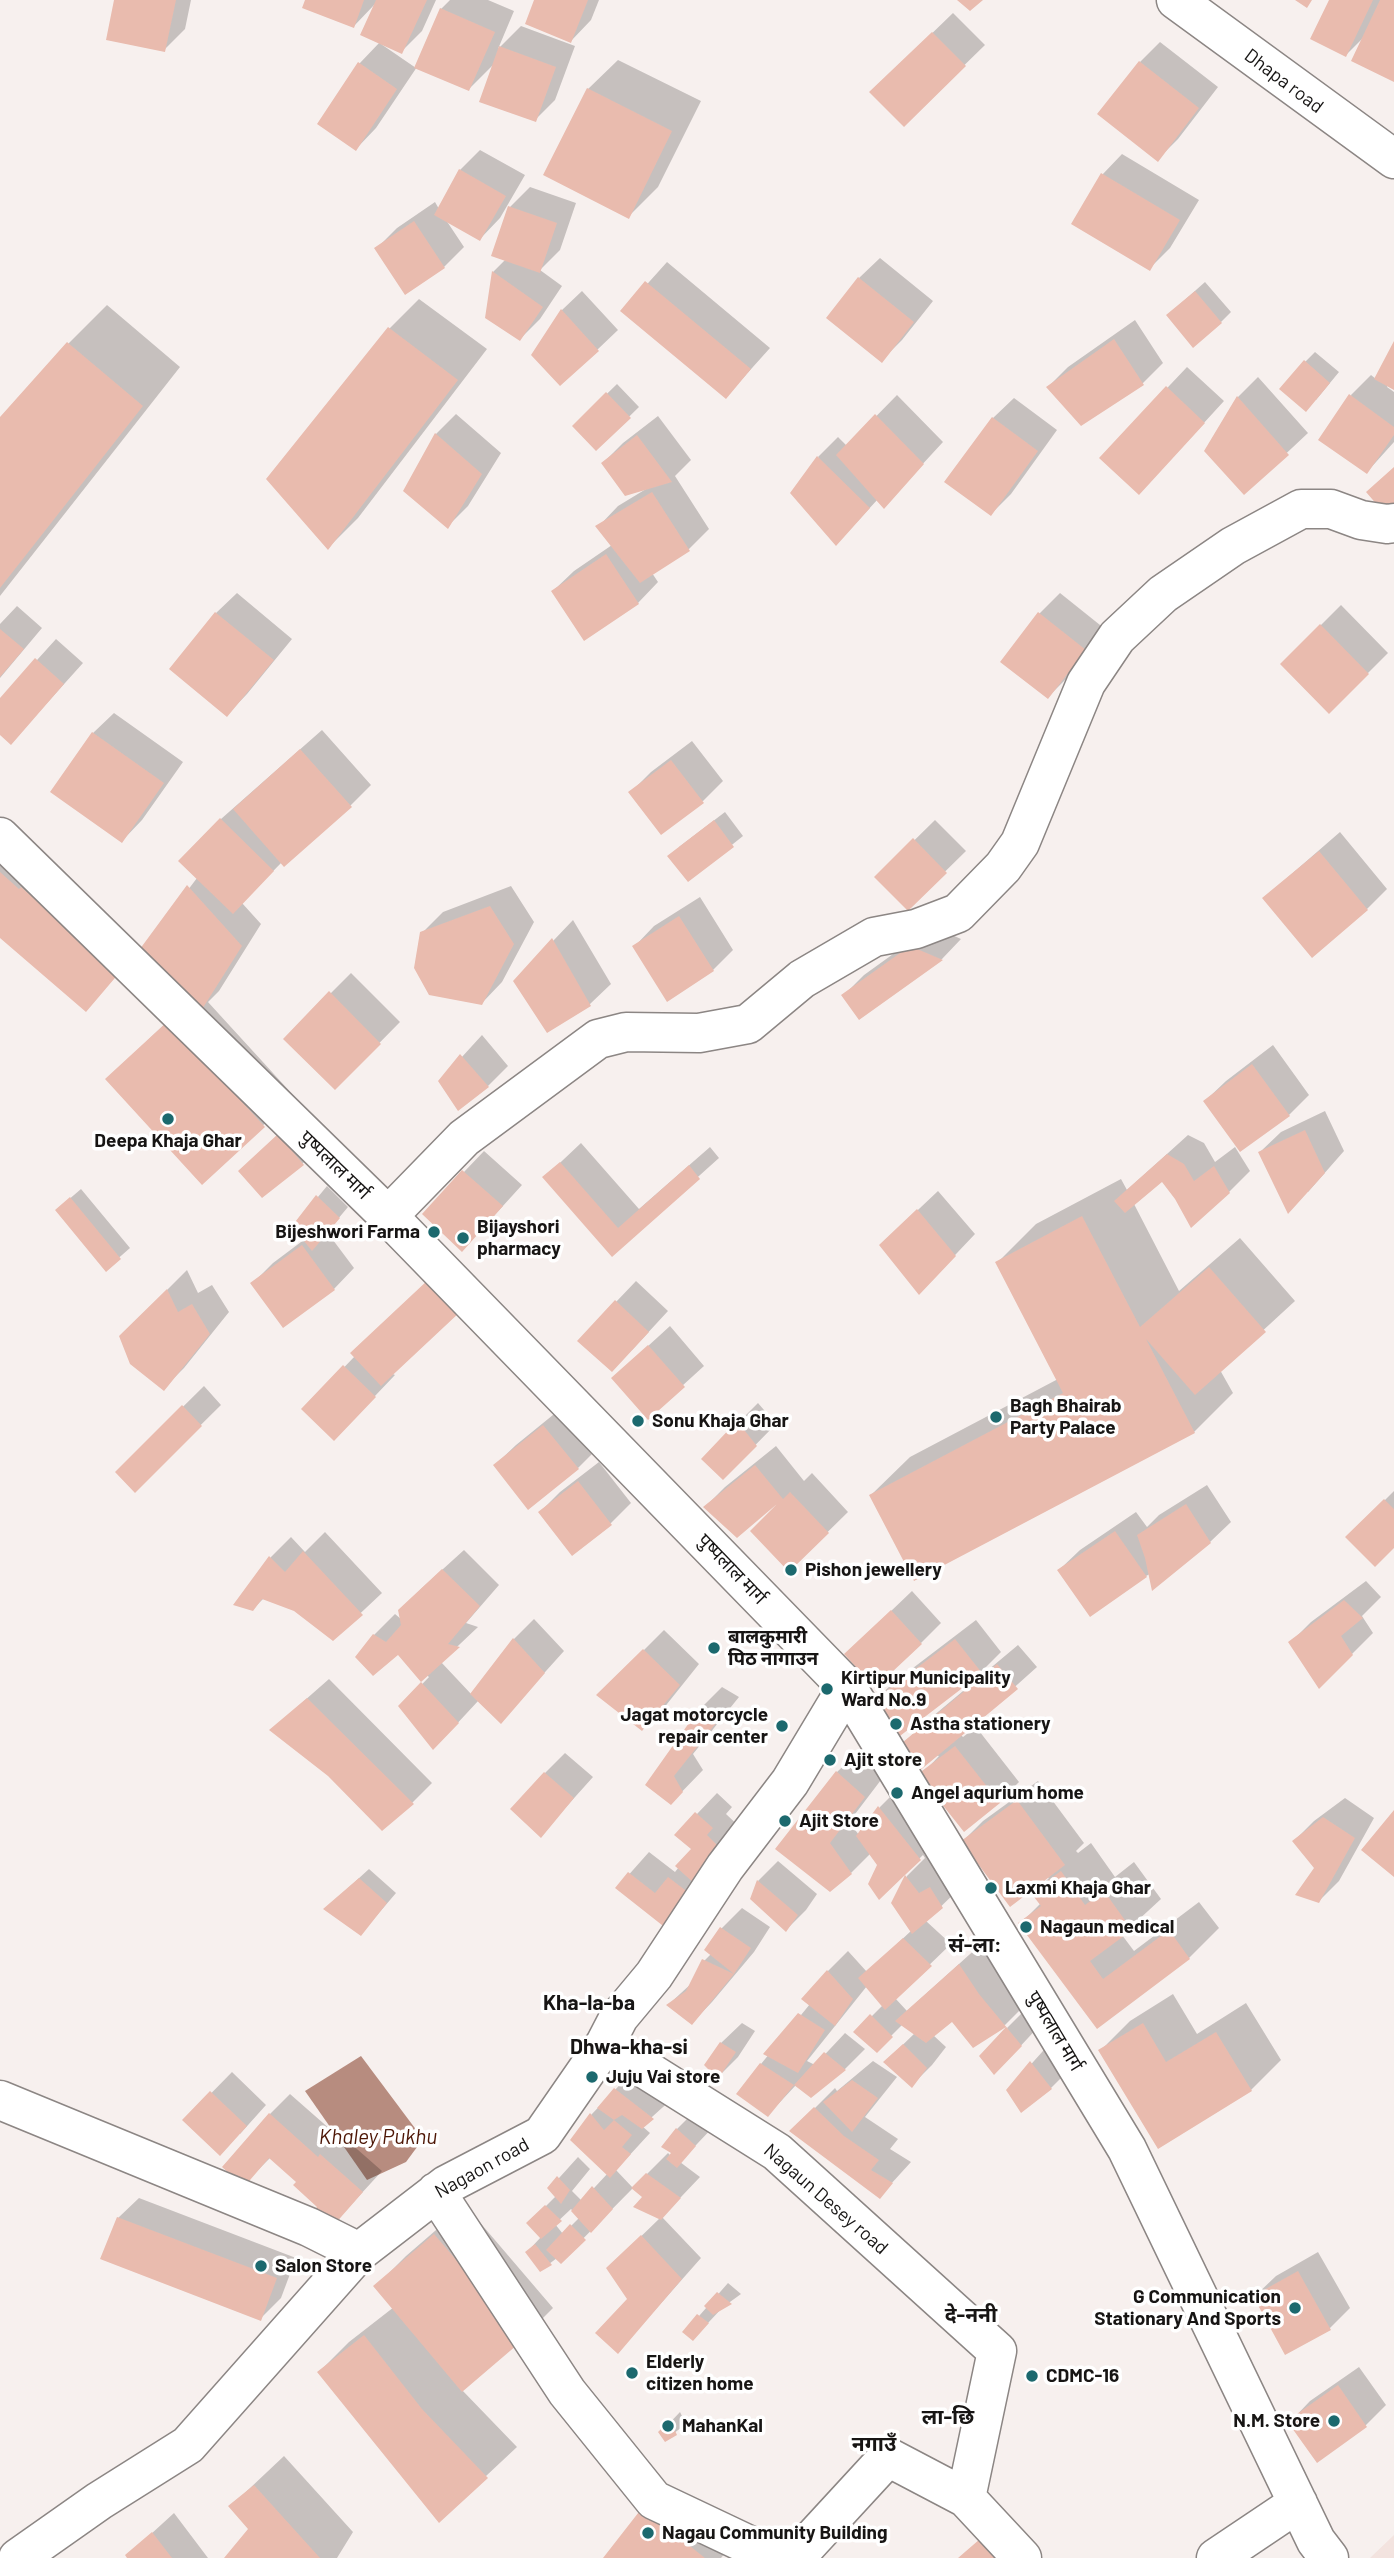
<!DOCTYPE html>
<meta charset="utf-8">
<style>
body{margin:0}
canvas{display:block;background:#f7f0ee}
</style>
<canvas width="1394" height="2558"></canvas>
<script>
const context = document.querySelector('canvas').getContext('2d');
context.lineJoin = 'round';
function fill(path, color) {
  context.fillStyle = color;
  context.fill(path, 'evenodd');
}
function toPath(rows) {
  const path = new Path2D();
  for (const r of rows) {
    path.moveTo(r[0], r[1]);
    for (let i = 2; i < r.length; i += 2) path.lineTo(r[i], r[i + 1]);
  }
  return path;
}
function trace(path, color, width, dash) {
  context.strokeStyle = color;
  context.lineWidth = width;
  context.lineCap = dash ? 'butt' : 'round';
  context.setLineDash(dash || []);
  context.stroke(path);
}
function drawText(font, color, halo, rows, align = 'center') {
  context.font = font + ' Barlow,"Noto Sans Devanagari",sans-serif';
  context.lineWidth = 7;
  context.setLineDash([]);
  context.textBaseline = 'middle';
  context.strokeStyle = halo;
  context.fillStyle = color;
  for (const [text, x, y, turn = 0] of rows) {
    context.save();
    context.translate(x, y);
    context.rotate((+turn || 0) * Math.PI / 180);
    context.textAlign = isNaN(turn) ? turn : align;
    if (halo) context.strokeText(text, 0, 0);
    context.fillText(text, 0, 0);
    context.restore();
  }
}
fill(toPath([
 [1394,2535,1394,2558,1370,2558]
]), '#f3e3df');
fill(toPath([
 [361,2056,423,2139,406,2162,367,2180,305,2091]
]), '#b78c7f');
fill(toPath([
 [116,0,191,0,185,29,164,50],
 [307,0,436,0,422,31,401,52,381,44,416,68,441,9,450,0,488,0,514,11,498,49,521,26,575,46,555,100,535,120,494,64,469,89,417,67,376,128,356,149,359,64,380,42,376,3,354,26],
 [536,0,599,0,591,20,571,41],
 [1331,0,1394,0,1394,80,1364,37,1346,55],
 [953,13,985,45,904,124,892,72],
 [1160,42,1218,87,1178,139,1158,159,1140,62],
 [618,60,701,101,658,187,628,217,588,89],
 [480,150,525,175,500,218,480,239,446,220,464,247,444,267,377,248,397,228,435,202,439,209,460,170],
 [1122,154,1199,200,1170,248,1150,268,1102,175],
 [530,187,576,203,560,250,540,270,562,286,540,319,520,339,487,317,493,272,506,259,510,207],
 [880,258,933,301,902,340,882,360,859,278],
 [667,262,770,348,726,397,623,311],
 [1205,282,1231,312,1221,322,1178,306],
 [582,291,618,330,597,350,533,354,562,310],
 [419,299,487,349,358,518,329,547,389,329],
 [107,305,180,367,0,596,0,419,69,343],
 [1135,320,1163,363,1143,383,1048,387,1068,367],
 [1394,345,1394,388,1388,385,1387,387,1394,392,1394,442,1367,472,1351,395,1371,375,1376,379],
 [1315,352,1339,372,1316,400,1305,362],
 [1187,367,1224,401,1159,472,1101,458],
 [1258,377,1308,433,1244,493,1206,450,1238,397],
 [617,384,639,407,596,449,574,426],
 [897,395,943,442,884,506,878,499,856,523,818,457,838,437,847,446],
 [1014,398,1057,430,1011,494,991,514,993,418],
 [456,414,501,453,468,506,448,526,406,490,436,434],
 [658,416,691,460,675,476,709,529,689,549,652,573,658,582,638,603,553,591,574,571,612,545,598,527,618,506,646,489,603,463,623,443],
 [237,593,292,639,247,694,227,715,171,669,216,613],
 [1060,593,1105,629,1068,677,1048,697,1039,614],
 [1341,605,1388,653,1329,712,1282,664],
 [17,606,42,628,0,678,0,624],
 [56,639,83,663,11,743,0,733,0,701],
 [114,713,183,762,142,820,122,841,93,733],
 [322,730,371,785,350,806,282,862,242,903,261,924,219,991,208,1002,294,1096,202,1183,107,1079,189,1001,138,951,86,1010,0,936,0,835,141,952,197,878,221,819],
 [692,741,723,781,703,801,631,792,651,772],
 [725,812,743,836,688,880,679,847],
 [935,820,966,851,908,908,877,877],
 [1340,832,1387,889,1367,909,1264,898],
 [511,886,534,922,502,982,482,1003,422,933,443,912],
 [700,897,733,950,713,970,634,947,654,926],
 [573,920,611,984,590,1004,548,1030,515,981],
 [932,926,961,939,942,959,860,1018,844,995,864,975],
 [351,973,400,1022,335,1088,285,1039],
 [482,1035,508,1066,488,1086,440,1081],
 [1273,1045,1309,1095,1289,1115,1205,1101,1226,1081],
 [1325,1111,1344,1151,1308,1192,1260,1152,1281,1132],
 [300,1115,323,1144,302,1164,240,1171],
 [1188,1135,1204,1143,1215,1162,1235,1147,1250,1171,1229,1192,1177,1198,1162,1180,1134,1204,1179,1291,1240,1238,1295,1301,1220,1370,1233,1393,1194,1432,871,1495,910,1457,1058,1379,997,1263,1036,1224,1121,1179,1127,1190],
 [581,1143,639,1209,710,1147,719,1158,612,1254,545,1177],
 [484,1151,522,1185,482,1229,424,1214],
 [327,1186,348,1207,327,1232,354,1268,334,1289,253,1283,273,1263,305,1239,294,1226],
 [81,1189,130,1248,106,1269,67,1201],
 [938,1191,975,1234,939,1272,902,1225],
 [187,1270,198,1293,212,1285,229,1312,184,1368,164,1388,121,1336],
 [636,1281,668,1311,632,1350,616,1302],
 [670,1326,704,1366,648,1417,613,1378],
 [355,1356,395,1375,354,1418,304,1409],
 [204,1386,221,1405,135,1490,117,1472],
 [758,1403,776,1424,723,1478,738,1423],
 [564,1406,598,1448,578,1468,495,1465,516,1445],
 [776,1446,804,1481,812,1473,848,1512,790,1569,776,1503,705,1507,725,1487],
 [599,1462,631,1503,611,1523,572,1554,540,1512,560,1492],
 [1207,1485,1231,1522,1210,1542,1146,1576,1059,1570,1080,1550,1136,1512,1147,1527,1159,1515],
 [1394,1491,1394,1546,1348,1537],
 [325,1532,382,1593,333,1639,295,1609,264,1598,253,1609,236,1604,271,1557,291,1537,305,1552],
 [464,1550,499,1585,466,1623,478,1627,441,1662,472,1695,514,1639,534,1619,564,1651,501,1721,479,1700,453,1728,401,1706,429,1677,398,1652,358,1656,374,1635,395,1614,401,1619,421,1589],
 [1366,1581,1381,1597,1362,1616,1373,1633,1319,1687,1291,1642,1311,1622],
 [912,1591,941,1623,921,1643,867,1634],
 [976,1620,1001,1652,981,1672,871,1704,892,1684],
 [664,1630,699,1664,663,1709,642,1729,599,1695],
 [1018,1645,1037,1667,961,1735,963,1737,976,1727,1019,1782,999,1802,921,1775,939,1756,900,1747,920,1727],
 [329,1679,432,1783,412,1803,329,1774,271,1730],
 [722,1687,739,1697,693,1754,703,1770,671,1803,647,1785,702,1707],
 [858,1752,884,1776,849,1822,859,1835,880,1807,900,1787,940,1838,924,1854,940,1874,962,1886,926,1921,951,1944,895,1998,907,2011,980,1945,999,1973,1025,2005,1005,2025,952,2019,933,2035,946,2047,932,2065,912,2085,885,2062,915,2033,903,2024,877,2050,856,2032,883,2005,867,1986,807,2061,815,2065,845,2033,865,2049,845,2069,796,2085,768,2115,761,2064,810,2004,828,1971,848,1951,867,1972,912,1930,893,1903,907,1876,925,1858,923,1855,880,1897,879,1864,871,1853,851,1873,777,1849,837,1772],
 [565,1753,593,1777,541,1835,545,1773],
 [1038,1781,1084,1843,1076,1851,1078,1853,1091,1843,1115,1877,1134,1862,1161,1899,1122,1935,1134,1951,1199,1902,1219,1928,1189,1958,1097,2026,1021,1923,1041,1903,1034,1893,1049,1878,963,1841,983,1821],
 [717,1793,732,1807,726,1814,744,1831,687,1906,617,1888,649,1852,675,1872,693,1849,677,1835],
 [1345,1798,1374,1818,1339,1881,1319,1901,1317,1868,1294,1841,1314,1821],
 [778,1861,817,1894,806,1910,786,1930,758,1881],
 [369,1869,396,1893,361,1934,336,1899],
 [742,1908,770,1927,754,1952,712,2002,692,2023,668,2005,693,1982,704,1961,711,1954,722,1928],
 [1173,1994,1197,2034,1246,2003,1281,2060,1251,2090,1100,2051,1130,2021],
 [1027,2008,1041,2024,1015,2052,1007,2028],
 [742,2023,755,2031,738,2057,718,2077,721,2043],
 [1051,2042,1071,2068,1051,2088,1008,2090],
 [873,2061,897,2077,865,2117,898,2139,890,2149,911,2162,880,2196,812,2111,835,2088,837,2091],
 [635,2069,673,2098,642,2126,650,2133,616,2170,633,2188,561,2261,557,2258,541,2270,527,2252,541,2237,529,2223,556,2196,550,2188,578,2157,590,2169,572,2191,582,2201,608,2173,591,2115],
 [571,2209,579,2218,563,2234,555,2224],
 [232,2072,266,2105,240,2134,185,2120],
 [290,2094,339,2137,341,2135,382,2171,327,2231,320,2207,298,2181,271,2157,244,2184,270,2114],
 [697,2109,715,2125,680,2162,700,2177,662,2217,701,2258,618,2352,630,2299,629,2248,660,2218,644,2197,633,2188,668,2153,671,2156,677,2129],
 [139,2198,296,2258,281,2298,260,2319,118,2218],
 [465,2205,553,2308,523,2338,462,2390,517,2447,439,2520,319,2372,349,2342,394,2307,376,2286,406,2256],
 [1318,2252,1350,2308,1329,2329,1255,2296,1276,2276],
 [728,2283,741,2294,723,2307,693,2339,685,2332],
 [1359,2367,1386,2405,1366,2425,1317,2460,1290,2422,1310,2401],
 [680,2412,686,2424,665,2440,660,2433],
 [284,2456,353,2532,337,2558,226,2558,250,2529,231,2506],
 [643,2509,733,2544,721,2558,605,2558],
 [174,2513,208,2558,129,2558,127,2556]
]), '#0003');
fill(toPath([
 [114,0,176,0,165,52,106,40],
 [305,0,364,0,354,28,302,8],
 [376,0,427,0,402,54,360,35],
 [534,0,588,0,571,43,525,24],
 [957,0,983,0,970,11],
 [1295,0,1312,0,1307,8],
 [1329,0,1373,0,1346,57,1310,39],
 [1380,0,1394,0,1394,82,1351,61],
 [440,8,495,32,469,91,414,68],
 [932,32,966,66,904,127,869,92],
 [499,46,556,67,536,122,479,102],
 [1139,61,1199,108,1158,162,1097,114],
 [358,62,397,89,356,151,317,124],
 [587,88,672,131,629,219,543,175],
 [459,169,506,196,480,241,434,215],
 [1101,173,1180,220,1150,271,1071,224],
 [508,206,557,223,540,273,491,256],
 [414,221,445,268,405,295,374,248],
 [492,271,543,307,520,341,485,318],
 [858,277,914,322,882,363,826,318],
 [645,281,751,369,726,399,620,311],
 [1195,291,1222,323,1193,348,1166,315],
 [561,309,599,351,560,386,531,355],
 [388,327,458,380,328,550,266,479],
 [1114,339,1144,385,1081,426,1046,387],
 [1394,341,1394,390,1374,379],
 [67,342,143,406,0,588,0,417],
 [1304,360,1330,383,1306,412,1279,389],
 [1166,386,1205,423,1139,495,1099,458],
 [606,392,631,418,596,451,572,426],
 [1349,394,1394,427,1394,435,1367,474,1318,440],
 [1237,396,1289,455,1244,495,1204,451],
 [875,414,924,464,884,509,836,455],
 [992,417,1038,451,991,516,944,482],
 [435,433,482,474,448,529,403,491],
 [637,435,672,482,625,496,601,463],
 [817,456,870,508,836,546,790,493],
 [1394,467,1394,506,1385,514,1366,492],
 [652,492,690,551,640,583,595,526],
 [606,554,639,604,584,641,551,591],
 [215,612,274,660,227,717,169,669],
 [1038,612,1086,650,1048,699,1000,662],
 [1320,624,1369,674,1329,714,1280,664],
 [0,629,24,649,0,677],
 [35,658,64,684,11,745,0,735,0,698],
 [92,732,164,783,122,843,50,792],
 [300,749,352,807,284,867,233,809],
 [671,760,704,803,661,835,628,792],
 [220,818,274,871,233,914,178,861],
 [714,820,734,847,688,882,667,856],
 [913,838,947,873,908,911,874,877],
 [1319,851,1368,910,1312,958,1262,898],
 [0,872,19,889,21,887,120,972,86,1012,0,938],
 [187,885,242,946,199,1014,137,953],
 [490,906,514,944,482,1005,429,995,414,968,420,932],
 [679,916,714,971,667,1002,632,946],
 [552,938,591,1006,547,1033,513,981],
 [910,946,943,960,859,1020,841,995],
 [329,991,381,1044,335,1090,283,1039],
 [168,1021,265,1127,202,1185,105,1079],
 [460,1054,489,1087,458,1111,438,1081],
 [1252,1064,1290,1116,1240,1152,1203,1101],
 [1305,1130,1325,1173,1288,1214,1258,1152],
 [278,1134,304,1165,262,1198,238,1171],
 [1167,1154,1184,1164,1194,1181,1214,1166,1230,1193,1191,1228,1175,1199,1162,1182,1125,1213,1114,1201],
 [560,1162,618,1228,689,1165,700,1179,612,1257,542,1177],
 [462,1170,503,1206,462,1252,422,1214],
 [316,1195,340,1218,312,1251,292,1226],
 [70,1197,121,1259,106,1272,55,1210],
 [917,1209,956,1256,919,1295,879,1245],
 [1082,1216,1140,1327,1209,1267,1266,1332,1195,1395,1146,1339,1195,1433,914,1581,869,1495,1063,1393,995,1262],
 [302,1245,335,1290,283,1328,250,1283],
 [429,1279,460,1312,381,1386,350,1353],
 [167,1289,178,1312,192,1304,210,1334,164,1391,130,1364,119,1336],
 [615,1300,649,1332,612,1372,577,1341],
 [648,1345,685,1387,648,1420,611,1378],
 [343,1365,376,1397,334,1441,301,1409],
 [182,1405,202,1426,135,1493,115,1472],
 [737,1421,757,1446,723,1480,701,1459],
 [543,1425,579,1469,528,1510,493,1465],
 [755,1465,783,1499,790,1492,829,1533,789,1572,750,1531,777,1504,737,1538,703,1507],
 [578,1481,612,1525,572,1556,538,1512],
 [1384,1499,1394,1509,1394,1548,1375,1567,1345,1537],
 [1186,1504,1211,1543,1152,1591,1145,1558,1137,1535],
 [1115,1531,1147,1577,1090,1617,1057,1570],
 [303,1551,363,1615,333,1641,294,1611,262,1599,253,1611,233,1605,269,1556,285,1572],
 [442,1569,480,1606,448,1644,460,1647,421,1682,459,1723,433,1750,398,1706,421,1682,398,1655,373,1676,355,1657,373,1634,386,1642,401,1625,398,1610],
 [1344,1600,1363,1618,1341,1636,1353,1655,1319,1689,1288,1642],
 [891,1610,922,1644,875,1688,844,1654],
 [513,1638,545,1673,501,1724,470,1694],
 [955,1639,982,1673,896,1739,869,1704],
 [643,1649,680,1685,642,1731,596,1695],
 [997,1664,1018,1689,918,1772,897,1747],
 [307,1698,414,1804,382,1831,328,1776,269,1730],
 [701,1706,720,1718,674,1776,683,1792,671,1805,645,1785],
 [955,1746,1000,1803,964,1832,918,1774],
 [836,1771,865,1797,830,1843,852,1874,830,1892,775,1849],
 [544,1772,574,1798,541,1838,510,1809],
 [1017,1800,1065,1865,1010,1907,961,1841],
 [878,1806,921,1860,905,1875,919,1893,930,1887,943,1908,912,1934,891,1903,905,1875,879,1900,868,1884,877,1865,856,1836],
 [1394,1810,1394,1877,1361,1850],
 [695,1812,713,1828,707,1835,725,1853,696,1885,675,1866,691,1849,674,1835],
 [1323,1817,1355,1838,1319,1903,1295,1895,1314,1868,1292,1841],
 [1061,1871,1085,1905,1104,1891,1132,1930,1090,1961,1103,1979,1169,1930,1190,1959,1097,2029,1018,1923,1041,1906,1031,1893],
 [628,1872,655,1893,668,1877,693,1896,667,1929,615,1888],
 [359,1878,387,1903,361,1936,323,1909],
 [757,1880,798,1915,786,1932,750,1899],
 [720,1927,751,1948,734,1974,704,1950],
 [903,1938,932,1966,885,2010,858,1978],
 [702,1959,734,1974,692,2025,666,2005,686,1991],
 [959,1964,979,1994,1022,2046,994,2075,979,2056,1006,2027,973,2048,952,2022,926,2043,895,2021],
 [827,1970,853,1999,835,2026,801,1999],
 [798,2013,825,2030,798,2073,763,2054],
 [870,2014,893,2037,877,2053,853,2032],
 [1143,2023,1166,2062,1216,2032,1252,2091,1158,2149,1098,2050],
 [720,2042,736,2052,718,2079,704,2065],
 [903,2044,927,2068,912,2088,883,2062],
 [824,2052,846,2070,811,2098,794,2085,768,2117,736,2094,760,2063,794,2085],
 [1030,2061,1052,2089,1021,2113,1006,2090],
 [852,2080,878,2098,852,2132,823,2102],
 [614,2088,654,2119,642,2129,622,2115,614,2120,597,2108],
 [210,2091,247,2126,220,2156,182,2120],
 [814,2107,844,2136,879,2160,871,2170,893,2183,880,2199,789,2131],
 [269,2113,318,2157,320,2154,363,2192,327,2233,309,2217,317,2207,293,2185,296,2182,269,2158,244,2187,222,2167],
 [590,2113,604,2130,614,2120,632,2135,622,2147,631,2154,610,2178,570,2140],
 [676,2128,696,2146,677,2168,666,2159,671,2153,661,2147],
 [646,2173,681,2198,661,2220,633,2207,642,2197,631,2188],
 [557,2176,570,2190,561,2204,547,2188],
 [592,2186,613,2209,591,2233,571,2211],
 [545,2205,562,2221,541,2239,526,2223],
 [117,2217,277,2278,261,2321,100,2259],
 [570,2224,586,2240,561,2264,546,2250],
 [434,2234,524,2339,462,2392,373,2286],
 [641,2235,682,2279,618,2354,595,2333,627,2299,606,2268],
 [535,2244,552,2265,540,2272,525,2252],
 [1298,2271,1331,2330,1285,2355,1253,2296],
 [717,2292,732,2304,713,2315,704,2306],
 [697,2314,709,2323,693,2341,682,2332],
 [364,2335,422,2409,488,2478,439,2523,317,2372],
 [1338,2385,1367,2427,1317,2463,1287,2421],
 [670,2420,677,2435,665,2442,658,2432],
 [254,2485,320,2558,224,2558,248,2529,228,2506],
 [642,2508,705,2558,603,2558],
 [152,2532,172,2558,127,2558,125,2555],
 [980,2539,997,2558,958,2558]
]), '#e9bbae');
const minor = toPath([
 [1176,0,1394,159],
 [0,837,388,1216,847,1687,1127,2149,1316,2541,1329,2558],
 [388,1216,464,1138,598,1039,626,1032,699,1033,748,1024,802,979,874,937,916,929,958,913,1003,867,1020,843,1086,683,1117,637,1163,594,1233,546,1301,509,1331,509,1361,520,1387,524,1394,523],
 [605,2044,777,2152,997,2351,966,2498,1022,2558],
 [0,2100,309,2227,359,2252],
 [436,2192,567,2392,654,2500,770,2555,806,2546,888,2457,966,2498],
 [18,2558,99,2501,188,2445,359,2252,446,2185,542,2135,605,2044,619,2017,654,1975,725,1867,790,1782,847,1687],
 [1216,2558,1298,2503]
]);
trace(minor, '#8c8684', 41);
trace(minor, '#fff', 38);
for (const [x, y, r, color] of [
 [168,1119,7,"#1c696e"],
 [434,1232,7,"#1c696e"],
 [463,1238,7,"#1c696e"],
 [996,1417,7,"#1c696e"],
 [638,1421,7,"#1c696e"],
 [791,1570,7,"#1c696e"],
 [714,1648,7,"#1c696e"],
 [827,1689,7,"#1c696e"],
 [896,1724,7,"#1c696e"],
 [782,1726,7,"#1c696e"],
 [830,1760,7,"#1c696e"],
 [897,1793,7,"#1c696e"],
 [785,1821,7,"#1c696e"],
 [991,1888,7,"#1c696e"],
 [1026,1927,7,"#1c696e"],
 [592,2077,7,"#1c696e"],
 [261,2266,7,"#1c696e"],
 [1295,2308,7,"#1c696e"],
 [632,2373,7,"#1c696e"],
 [1032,2376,7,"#1c696e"],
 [1334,2421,7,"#1c696e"],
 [668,2426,7,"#1c696e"],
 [648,2533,7,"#1c696e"]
]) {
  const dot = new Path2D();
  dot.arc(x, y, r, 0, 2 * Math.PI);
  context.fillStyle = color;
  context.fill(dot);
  trace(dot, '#fff', 2.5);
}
drawText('19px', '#171514', '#fff', [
 ["Dhapa road",1284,81,37],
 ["पुष्पलाल मार्ग",335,1165,44],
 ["पुष्पलाल मार्ग",732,1569,46],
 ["पुष्पलाल मार्ग",1055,2031,59],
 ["Nagaon road",482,2168,-29],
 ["Nagaun Desey road",826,2199,41]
]);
drawText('bold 19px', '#171514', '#fff', [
 ["Deepa Khaja Ghar",168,1141,"center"],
 ["Bijayshori",477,1227],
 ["pharmacy",477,1249],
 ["Bijeshwori Farma",420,1232,"right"],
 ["Bagh Bhairab",1010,1406],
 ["Party Palace",1010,1428],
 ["Sonu Khaja Ghar",652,1421],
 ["Pishon jewellery",805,1570],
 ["बालकुमारी",728,1637],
 ["पिठ नागाउन",728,1659],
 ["Kirtipur Municipality",841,1678],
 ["Ward No.9",841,1700],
 ["Jagat motorcycle",768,1715,"right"],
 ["repair center",768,1737,"right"],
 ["Astha stationery",910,1724],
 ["Ajit store",844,1760],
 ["Angel aqurium home",911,1793],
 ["Ajit Store",799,1821],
 ["Laxmi Khaja Ghar",1005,1888],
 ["Nagaun medical",1040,1927],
 ["Juju Vai store",606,2077],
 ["Salon Store",275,2266],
 ["G Communication",1281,2297,"right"],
 ["Stationary And Sports",1281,2319,"right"],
 ["Elderly",646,2362],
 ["citizen home",646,2384],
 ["CDMC-16",1046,2376],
 ["N.M. Store",1320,2421,"right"],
 ["MahanKal",682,2426],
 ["Nagau Community Building",662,2533]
], 'left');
drawText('bold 21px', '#171514', '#fff', [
 ["सं-ला:",975,1945],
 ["Kha-la-ba",589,2003],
 ["Dhwa-kha-si",629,2047],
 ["दे-ननी",971,2315],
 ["ला-छि",948,2417],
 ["नगाउँ",874,2444]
]);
drawText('italic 21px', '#4d1605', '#fff', [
 ["Khaley Pukhu",378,2137]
]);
</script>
